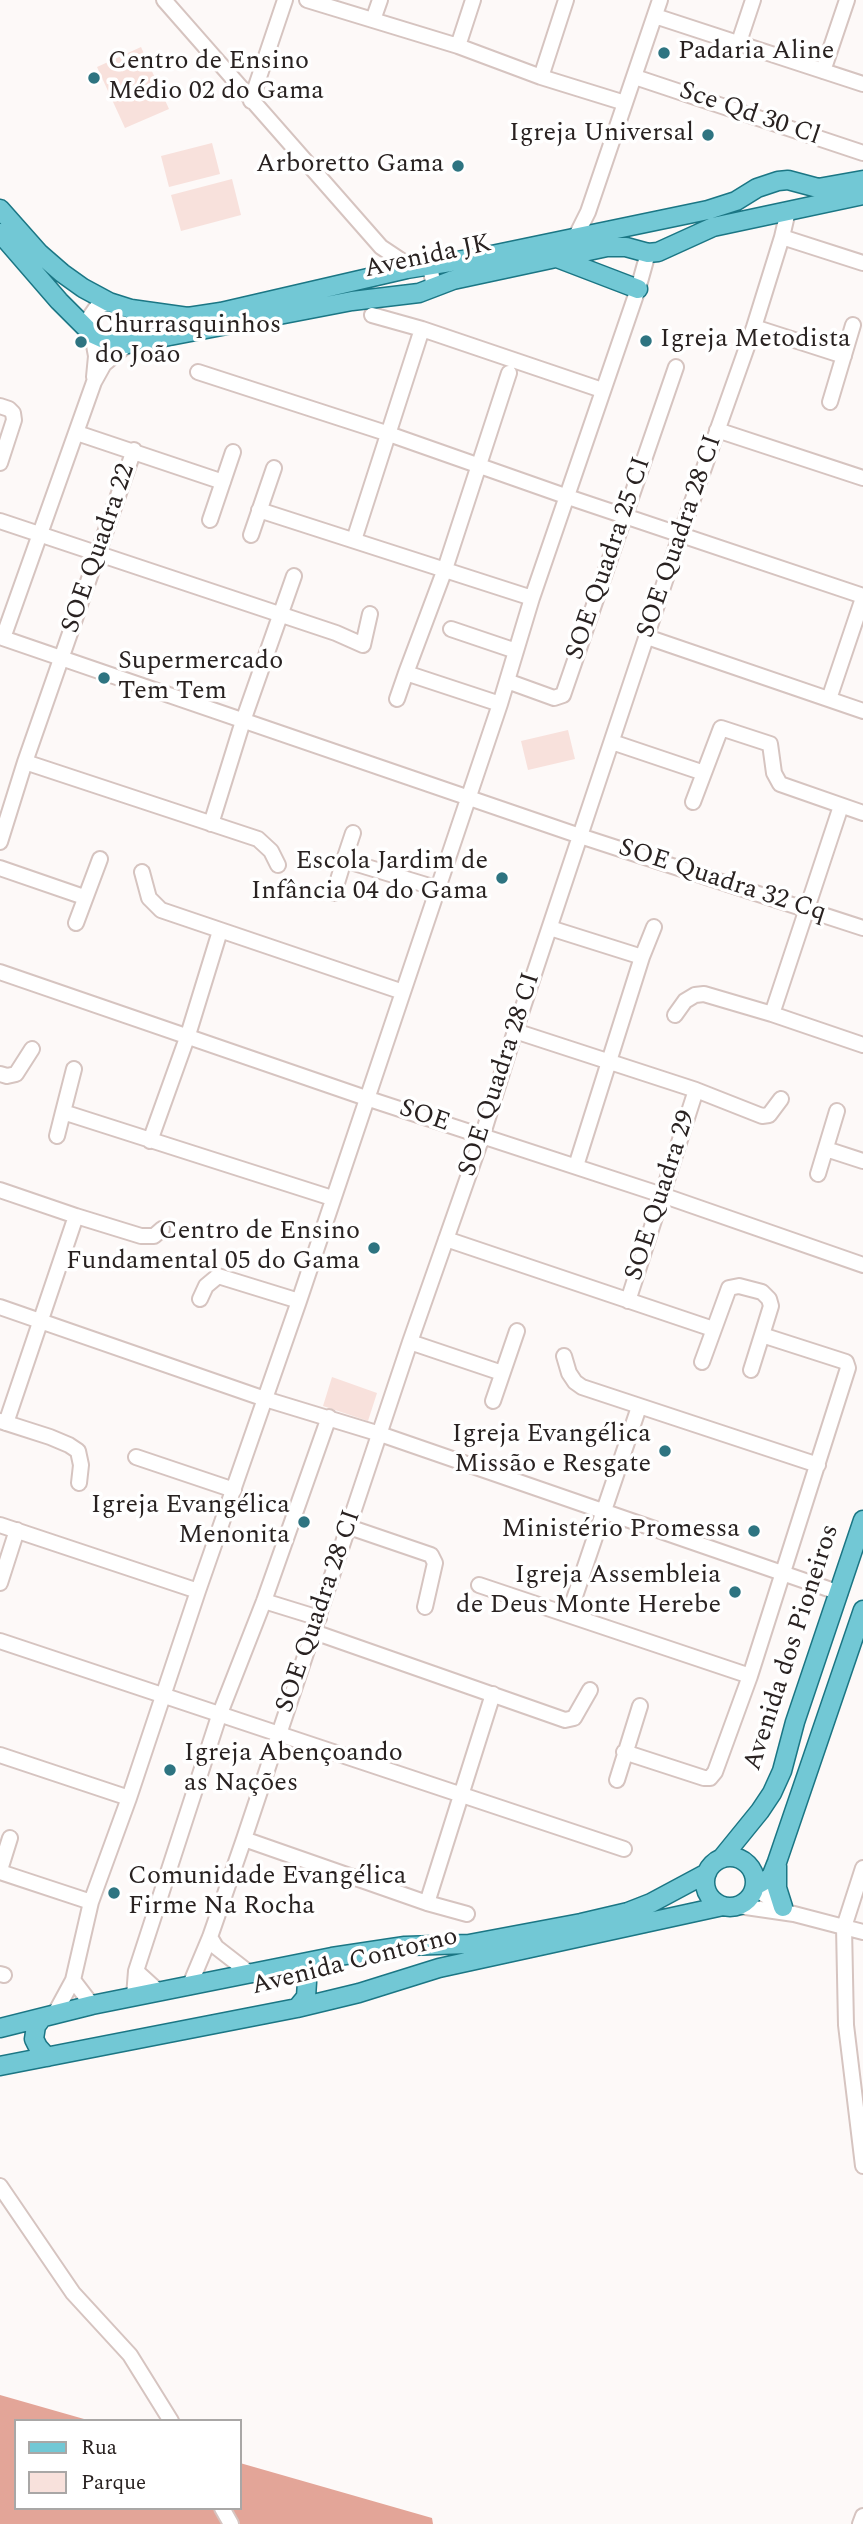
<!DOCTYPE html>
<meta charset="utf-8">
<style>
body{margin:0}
#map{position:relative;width:863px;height:2524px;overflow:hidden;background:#fdf9f8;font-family:Spectral,serif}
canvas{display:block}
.legend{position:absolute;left:14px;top:2419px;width:228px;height:91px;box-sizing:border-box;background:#fff;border:2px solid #a9a7a6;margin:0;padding:9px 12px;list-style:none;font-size:21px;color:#292221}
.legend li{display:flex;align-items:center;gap:14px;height:35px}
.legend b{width:35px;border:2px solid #a9a7a6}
</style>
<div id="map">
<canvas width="863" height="2524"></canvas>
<ul class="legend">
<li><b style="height:9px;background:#72c8d5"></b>Rua</li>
<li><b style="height:19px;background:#f8e1dc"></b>Parque</li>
</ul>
</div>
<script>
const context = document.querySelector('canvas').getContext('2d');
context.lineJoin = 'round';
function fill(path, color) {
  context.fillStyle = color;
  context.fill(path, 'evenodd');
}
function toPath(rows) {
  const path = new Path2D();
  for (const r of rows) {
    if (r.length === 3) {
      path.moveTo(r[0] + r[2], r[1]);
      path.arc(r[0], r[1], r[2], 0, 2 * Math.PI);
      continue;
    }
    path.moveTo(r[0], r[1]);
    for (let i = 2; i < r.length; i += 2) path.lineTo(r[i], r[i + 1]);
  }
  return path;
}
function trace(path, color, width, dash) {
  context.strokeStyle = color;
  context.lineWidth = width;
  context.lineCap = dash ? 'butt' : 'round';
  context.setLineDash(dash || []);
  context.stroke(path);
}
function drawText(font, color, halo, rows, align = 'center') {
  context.font = font + ' Spectral,serif';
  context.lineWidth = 7;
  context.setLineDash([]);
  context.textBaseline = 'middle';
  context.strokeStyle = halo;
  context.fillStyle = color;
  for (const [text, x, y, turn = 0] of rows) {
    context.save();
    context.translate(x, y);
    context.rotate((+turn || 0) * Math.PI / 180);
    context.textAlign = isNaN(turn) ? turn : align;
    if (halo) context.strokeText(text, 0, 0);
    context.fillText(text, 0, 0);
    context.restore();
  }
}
fill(toPath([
 [141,47,169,109,125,128,97,67],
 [212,143,220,174,169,187,161,156],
 [232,179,241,215,181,231,171,195],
 [568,730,575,759,528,770,521,741],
 [332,1377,377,1393,368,1421,323,1406]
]), '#f8e1dc');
fill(toPath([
 [0,2395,91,2421,16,2421,16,2508,240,2508,240,2463,432,2518,433,2524,0,2524]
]), '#e3a598');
const minor = toPath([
 [164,0,381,247,405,263,424,267,431,271,433,282,430,288],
 [307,0,458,46,541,77,625,103],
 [655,16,863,84],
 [373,20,380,0],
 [739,42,753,0],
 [458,46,473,0],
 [823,71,847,0],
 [541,77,566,0],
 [635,77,863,153],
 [251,101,285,0],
 [576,236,588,212,660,0],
 [782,237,863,263],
 [372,315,422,329,602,390],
 [754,327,844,356],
 [198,372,386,433,568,497,863,596],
 [94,377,96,356,89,318,96,308,109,302],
 [830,402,853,325],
 [0,406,9,409,13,413,14,420,0,463],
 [717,430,863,478],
 [77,433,223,482],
 [259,510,532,598],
 [210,520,233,452],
 [0,521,336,633,363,645,370,614],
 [251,535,274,468],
 [354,540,422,329],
 [451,629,516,651],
 [0,637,580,836,863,928],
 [647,637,863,711],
 [3,638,94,382,104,364,128,344,136,333,136,320,131,309],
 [406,673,445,569,509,373],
 [507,681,554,698,563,695,676,367],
 [397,699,406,673,500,704],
 [829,699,863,598],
 [612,742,704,773],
 [25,762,258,839,271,851,278,865],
 [693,802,721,728,770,744,774,773,780,784,863,813],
 [211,824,243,721,294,576],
 [0,842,25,762,134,450],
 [344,860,353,833],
 [0,868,84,897],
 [142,872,149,898,161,910,403,992],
 [334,893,344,860,436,888],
 [76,923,100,859],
 [550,928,642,957,576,1166],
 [642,957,654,927],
 [0,972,366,1098,662,1195,863,1265],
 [772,1014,841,806],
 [675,1015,685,1001,695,995,704,994,772,1014,863,1045],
 [515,1031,696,1090,762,1116,769,1115,781,1099],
 [0,1074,7,1076,16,1074,32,1049],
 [63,1112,74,1069],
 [57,1136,63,1112,332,1198],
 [150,1141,188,1035,220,931],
 [826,1149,863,1161],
 [818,1174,837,1111],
 [0,1190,76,1216,6,1423],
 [76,1216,141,1236,154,1236,162,1229],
 [446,1239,713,1329],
 [200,1299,206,1286,218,1276,299,1301],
 [628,1301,696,1090],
 [0,1307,265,1399,380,1434,840,1593],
 [410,1342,502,1373],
 [564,1356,569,1373,575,1382,582,1387,818,1465],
 [751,1370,762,1335],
 [493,1401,517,1331],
 [0,1421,50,1437,69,1445,78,1451,81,1465,79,1483],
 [136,1457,234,1490],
 [0,1525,198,1591],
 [349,1527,431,1555,435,1563,425,1607],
 [0,1583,17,1530],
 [479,1585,750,1676],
 [264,1601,319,1618],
 [569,1614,639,1407],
 [314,1632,565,1720,574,1718,590,1690],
 [0,1641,624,1849],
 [624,1752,704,1778,710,1778,715,1772,750,1676,848,1368,846,1362,762,1335,771,1306,769,1299,762,1292,739,1286,729,1288,702,1362],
 [0,1755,129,1798],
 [617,1780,640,1706],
 [244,1839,427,1903,467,1914],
 [863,1868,844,1927,846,2025,863,2166],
 [0,1870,10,1838],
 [0,1872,91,1902],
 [754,1888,784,1907],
 [427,1903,493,1694],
 [739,1906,794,1914,863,1932],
 [210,1937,216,1947,252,1975],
 [136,1971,219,1716,264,1601,329,1417],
 [0,1974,4,1975],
 [73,1980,92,2005],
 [189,1987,210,1937,244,1839,410,1342,482,1137,515,1031,681,533,754,327,782,237,788,211],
 [134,1996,136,1971,158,1991],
 [54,2015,73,1980,91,1902,129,1798,198,1591,299,1301,500,704,532,598,638,289,648,253],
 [0,2186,73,2293,130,2355,171,2421],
 [222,2508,231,2524],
 [860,2524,863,2516]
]);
const major = toPath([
 [0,209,39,253,62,273,83,288,109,302,131,309,188,317,221,312,407,269,487,256,708,210,736,201,757,188,778,181,788,180,818,188,863,180],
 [0,233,59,301,91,333,113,343,128,344,352,301,419,293,453,280,607,247,626,247,648,253,658,252,713,227,863,195],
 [557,258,638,289],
 [730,1882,25],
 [721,1859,760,1811,772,1793,782,1771,795,1722,863,1520],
 [777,1866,777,1888,783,1907],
 [755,1886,771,1877,777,1862,863,1610],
 [289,1967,298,1972,307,1982,306,1997,297,2008],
 [42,2018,36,2026,34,2039,38,2047,47,2057],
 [0,2028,92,2005,332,1957,405,1946,469,1944,581,1923,628,1912,651,1903,707,1873],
 [0,2066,297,2008,359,1993,439,1968,723,1906]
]);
trace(minor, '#d6c4c0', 18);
trace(major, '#1b7684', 21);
trace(minor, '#fff', 14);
trace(major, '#72c8d5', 18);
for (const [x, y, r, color] of [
 [664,53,7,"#2e7481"],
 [94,78,7,"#2e7481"],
 [708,135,7,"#2e7481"],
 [458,166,7,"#2e7481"],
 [646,341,7,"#2e7481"],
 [81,342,7,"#2e7481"],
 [104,678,7,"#2e7481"],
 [502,878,7,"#2e7481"],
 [374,1248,7,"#2e7481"],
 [665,1451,7,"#2e7481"],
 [304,1522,7,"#2e7481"],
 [754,1531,7,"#2e7481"],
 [735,1592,7,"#2e7481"],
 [170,1770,7,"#2e7481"],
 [114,1893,7,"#2e7481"]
]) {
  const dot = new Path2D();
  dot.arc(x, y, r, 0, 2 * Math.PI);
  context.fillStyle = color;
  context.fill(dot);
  trace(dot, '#fff', 2.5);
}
drawText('26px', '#292221', '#fff', [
 ["Padaria Aline",678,53,"left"],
 ["Centro de Ensino",108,63,"left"],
 ["Médio 02 do Gama",108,93,"left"],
 ["Igreja Universal",694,135],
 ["Arboretto Gama",444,166],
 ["Churrasquinhos",95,327,"left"],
 ["do João",95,357,"left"],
 ["Igreja Metodista",660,341,"left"],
 ["Supermercado",118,663,"left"],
 ["Tem Tem",118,693,"left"],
 ["Escola Jardim de",488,863],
 ["Infância 04 do Gama",488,893],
 ["Centro de Ensino",360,1233],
 ["Fundamental 05 do Gama",360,1263],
 ["Igreja Evangélica",651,1436],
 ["Missão e Resgate",651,1466],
 ["Igreja Evangélica",290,1507],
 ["Menonita",290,1537],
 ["Ministério Promessa",740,1531],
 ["Igreja Assembleia",721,1577],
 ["de Deus Monte Herebe",721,1607],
 ["Igreja Abençoando",184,1755,"left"],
 ["as Nações",184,1785,"left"],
 ["Comunidade Evangélica",128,1878,"left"],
 ["Firme Na Rocha",128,1908,"left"]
], 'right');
drawText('26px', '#292221', '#fff', [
 ["Sce Qd 30 Cl",749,115,19],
 ["Avenida JK",428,258,-12],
 ["SOE Quadra 28 CI",681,537,-71],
 ["SOE Quadra 22",100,549,-71],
 ["SOE Quadra 25 CI",610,559,-71],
 ["SOE Quadra 32 Cq",722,882,18],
 ["SOE Quadra 28 CI",501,1075,-72],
 ["SOE",424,1117,19],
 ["SOE Quadra 29",662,1196,-72],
 ["SOE Quadra 28 CI",320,1612,-71],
 ["Avenida dos Pioneiros",793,1648,-72],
 ["Avenida Contorno",355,1963,-14]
]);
</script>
